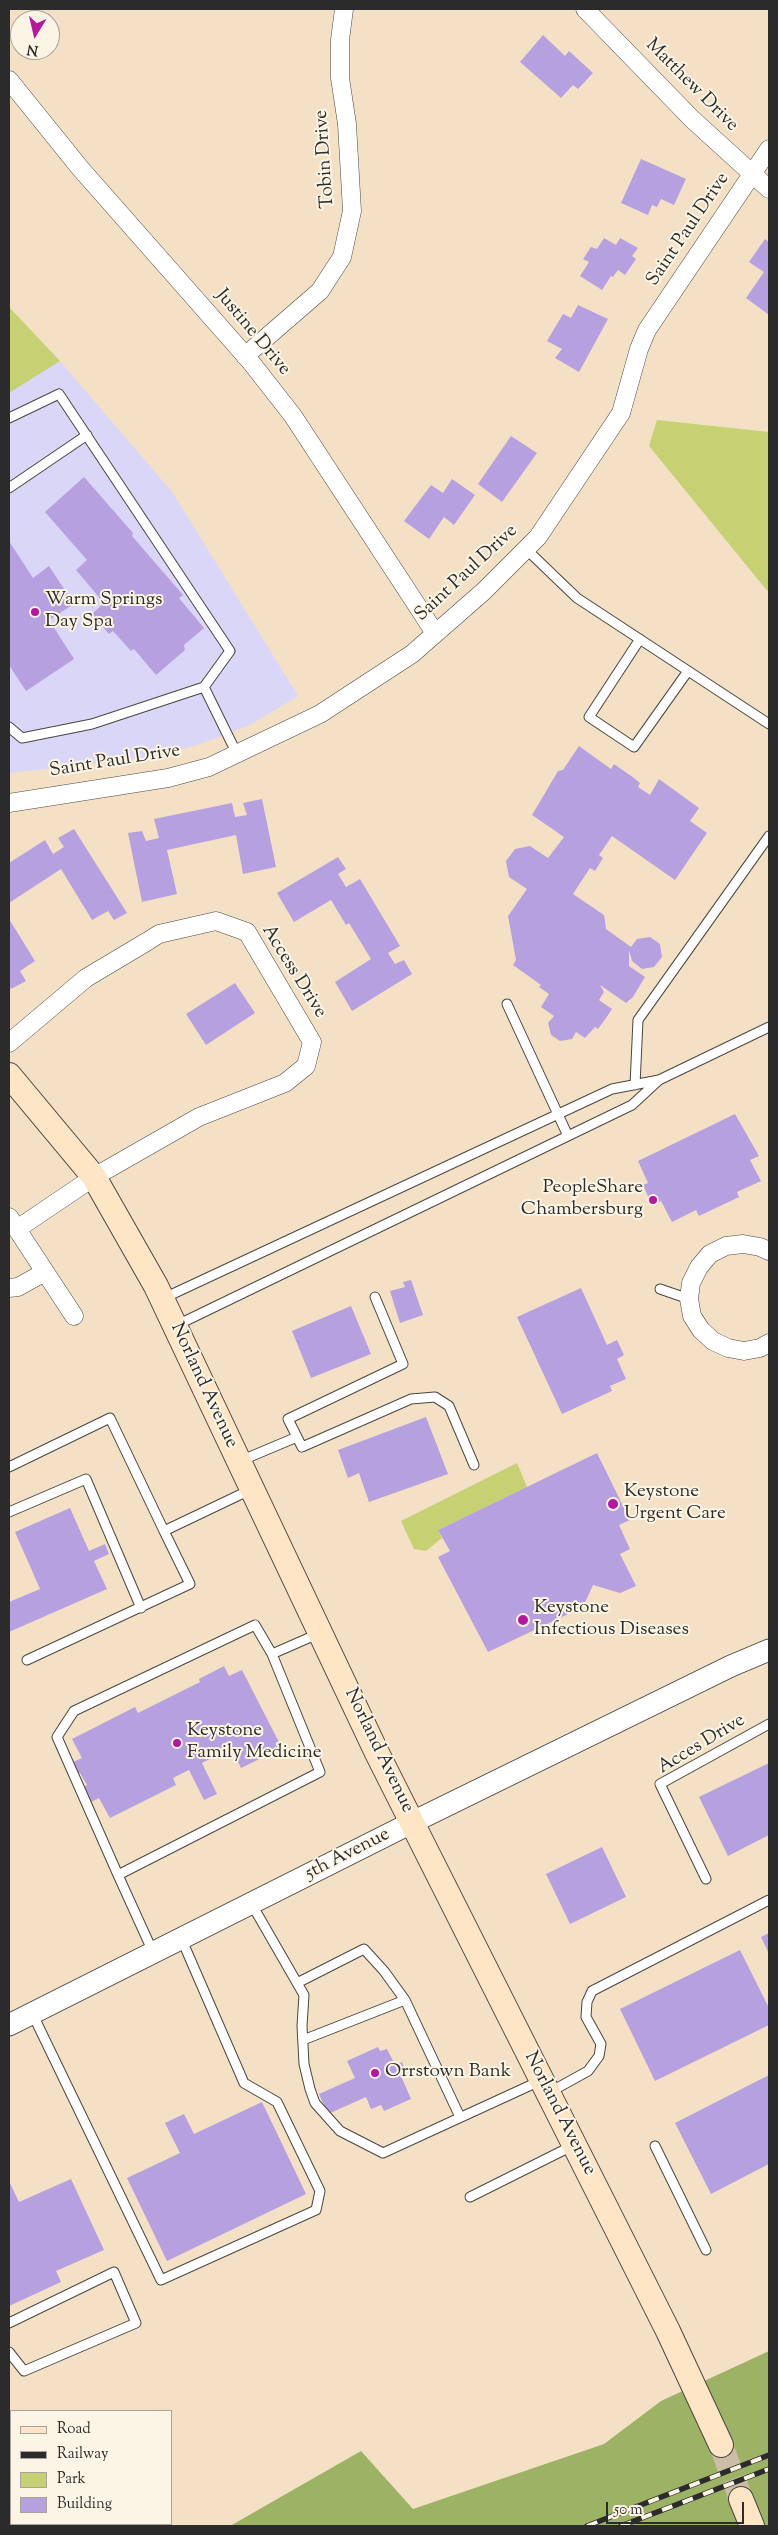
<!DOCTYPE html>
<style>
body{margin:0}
#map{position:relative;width:778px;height:2535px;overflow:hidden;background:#f4e1c5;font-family:"Sorts Mill Goudy",serif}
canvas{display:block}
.frame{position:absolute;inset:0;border:10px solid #2b2b2b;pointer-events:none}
.legend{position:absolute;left:10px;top:2410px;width:162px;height:115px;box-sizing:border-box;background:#fcf5e5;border:1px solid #a8a49b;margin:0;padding:6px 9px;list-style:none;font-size:15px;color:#2b2b2b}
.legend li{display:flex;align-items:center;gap:10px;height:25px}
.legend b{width:25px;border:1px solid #a8a49b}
.north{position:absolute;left:10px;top:10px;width:50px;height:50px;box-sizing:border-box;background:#fcf5e5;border:1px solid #a8a49b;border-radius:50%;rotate:189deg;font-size:14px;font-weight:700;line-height:20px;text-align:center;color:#2b2b2b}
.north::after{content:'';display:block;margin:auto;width:18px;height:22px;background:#b5179e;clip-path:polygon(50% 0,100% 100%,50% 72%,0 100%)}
.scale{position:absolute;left:606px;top:2502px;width:138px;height:22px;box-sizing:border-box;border:2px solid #2b2b2b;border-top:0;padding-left:6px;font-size:15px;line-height:18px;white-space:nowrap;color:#2b2b2b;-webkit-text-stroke:4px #fcf5e5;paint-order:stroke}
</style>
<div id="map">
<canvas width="778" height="2535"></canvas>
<div class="frame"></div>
<ul class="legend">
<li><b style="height:6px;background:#fde5c5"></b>Road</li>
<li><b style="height:6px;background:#2b2b2b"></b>Railway</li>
<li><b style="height:14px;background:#c5d173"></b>Park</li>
<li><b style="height:14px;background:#b7a0df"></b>Building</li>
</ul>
<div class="north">N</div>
<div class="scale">50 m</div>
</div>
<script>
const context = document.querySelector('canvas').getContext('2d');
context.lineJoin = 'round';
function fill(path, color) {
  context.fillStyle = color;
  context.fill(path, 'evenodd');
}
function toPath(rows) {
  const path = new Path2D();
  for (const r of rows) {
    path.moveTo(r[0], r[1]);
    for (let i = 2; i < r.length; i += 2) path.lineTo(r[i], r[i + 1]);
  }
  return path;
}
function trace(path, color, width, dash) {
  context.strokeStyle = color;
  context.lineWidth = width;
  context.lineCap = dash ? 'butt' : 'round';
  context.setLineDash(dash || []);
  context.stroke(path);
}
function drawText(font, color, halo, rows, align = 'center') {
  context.font = font + ' "Sorts Mill Goudy",serif';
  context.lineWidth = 4;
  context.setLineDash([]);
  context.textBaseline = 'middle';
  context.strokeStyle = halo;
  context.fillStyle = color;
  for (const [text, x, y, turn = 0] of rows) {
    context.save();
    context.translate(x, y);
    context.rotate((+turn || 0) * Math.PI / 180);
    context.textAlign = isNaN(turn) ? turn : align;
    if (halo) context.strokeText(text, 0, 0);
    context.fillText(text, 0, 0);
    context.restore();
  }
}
fill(toPath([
 [54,354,173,493,298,696,250,725,195,746,136,759,9,773,9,384]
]), '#dad6f7');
fill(toPath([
 [9,307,60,361,9,393],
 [657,420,769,432,769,593,649,446],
 [517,1463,527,1487,438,1530,442,1538,426,1551,414,1549,401,1521]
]), '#c5d173');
fill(toPath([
 [769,2351,769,2526,230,2526,361,2451,413,2509,604,2444,661,2401]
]), '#9cb365');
fill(toPath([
 [543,35,565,56,569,51,593,73,578,89,573,85,561,98,520,62],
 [641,159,686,179,674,205,661,199,657,207,652,205,648,215,621,203],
 [604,238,616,245,620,238,638,248,632,256,636,259,625,275,618,270,613,277,611,276,602,290,580,276,589,262,583,259,591,247,597,249],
 [765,239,769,242,769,315,746,298,764,272,749,262],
 [578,305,608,319,579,372,555,358,562,349,547,341,563,314,571,318],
 [511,436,537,453,502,502,478,484],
 [84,477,133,533,132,536,183,595,179,598,204,628,184,645,185,650,156,675,134,649,131,651,113,631,109,634,92,614,104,603,76,570,87,560,45,512],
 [452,479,475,495,454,525,444,517,429,539,404,521,431,485,443,493],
 [9,541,33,578,49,566,74,604,49,620,74,659,26,691,9,665],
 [579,746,611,769,614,764,634,778,640,783,638,787,650,795,659,779,699,808,690,821,707,833,675,880,612,836,599,855,603,858,595,871,590,868,573,894,604,915,606,929,631,947,637,939,650,937,660,944,662,957,654,967,642,969,632,961,629,950,629,966,645,977,633,997,626,1003,600,985,604,992,599,1000,612,1009,606,1018,598,1029,595,1027,585,1038,576,1032,572,1039,560,1041,551,1035,548,1023,554,1016,541,1007,549,994,539,987,541,985,513,965,516,960,508,916,527,889,509,877,506,861,515,849,530,846,548,858,564,837,532,815,558,771,563,770],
 [262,799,276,867,243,874,236,835,167,850,177,894,142,902,128,833,142,831,146,841,159,838,154,819,232,803,235,817,247,815,243,803],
 [74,829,127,913,114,920,108,911,92,920,61,869,9,903,9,863,45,840,53,854,64,847,58,838],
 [338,857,346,869,338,874,346,887,360,879,400,946,388,953,395,964,404,960,412,974,352,1011,335,982,371,959,349,923,346,925,331,900,294,922,277,893],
 [9,919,35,961,20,971,26,981,11,989,9,984],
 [235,983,255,1013,206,1045,186,1014],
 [735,1114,759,1156,750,1160,761,1181,737,1192,739,1197,699,1216,696,1210,672,1222,661,1201,652,1205,643,1185,648,1183,638,1161],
 [411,1280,423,1315,400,1323,390,1291,405,1287,403,1282],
 [581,1288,607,1345,617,1340,624,1355,617,1359,626,1379,610,1386,612,1391,562,1414,517,1317],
 [351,1306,371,1354,311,1378,292,1331],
 [426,1417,448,1474,369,1502,359,1473,348,1478,338,1450],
 [597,1453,630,1520,619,1525,630,1549,620,1554,636,1586,620,1593,593,1585,583,1607,488,1652,438,1557,450,1551,438,1530],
 [70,1508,89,1551,105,1544,109,1554,94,1561,107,1589,9,1632,9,1602,40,1589,15,1532],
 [224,1666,229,1676,242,1670,282,1748,241,1768,231,1748,202,1763,217,1794,204,1800,189,1770,173,1778,176,1785,110,1818,99,1798,89,1803,81,1788,87,1785,80,1773,77,1774,71,1763,82,1758,72,1739,135,1707,138,1713,200,1682,199,1679],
 [769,1763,769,1835,728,1856,699,1797],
 [602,1847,626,1897,570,1924,546,1874],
 [769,1933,769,1954,761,1937],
 [740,1950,769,2008,769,2025,655,2081,620,2009],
 [378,2047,380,2051,387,2049,395,2065,402,2062,406,2073,401,2076,411,2099,384,2111,381,2105,371,2109,366,2097,328,2114,319,2094,355,2078,347,2061],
 [769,2075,769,2164,711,2194,675,2123],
 [262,2102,306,2194,167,2261,127,2178,180,2153,165,2123,184,2114,194,2134],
 [71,2179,104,2250,56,2271,61,2282,9,2306,9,2181,19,2202]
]), '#b7a0df');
trace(toPath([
 [721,2445,741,2499]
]), '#ccbda6', 24, [24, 12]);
const service = toPath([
 [9,418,59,394,230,651,204,687,237,754],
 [9,488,87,435],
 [526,549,577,598,769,724],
 [640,639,589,717,634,747,688,671],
 [9,727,22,738,92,724,204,687],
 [507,1004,568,1136],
 [635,1085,638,1020,769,836],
 [660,1289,689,1299],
 [375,1297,403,1364,288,1419,302,1447,411,1399,435,1397,449,1406,474,1465],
 [164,1298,612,1089,659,1080,769,1027],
 [175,1326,632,1105,659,1080],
 [240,1461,297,1437],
 [9,1467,110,1418,164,1531,252,1489],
 [9,1512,86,1479,141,1608],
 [272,1654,320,1633],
 [27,1660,190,1584,164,1531],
 [118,1875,320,1772,272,1654,255,1625,74,1711,57,1737,118,1875,153,1952],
 [706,1879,660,1784,769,1724],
 [251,1903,304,1995,302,2026,304,2064,310,2089,315,2103,340,2131,383,2153,542,2080],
 [297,1983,364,1949,384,1971,405,2000],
 [32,2013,161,2280,316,2210,320,2191,277,2102,244,2083,181,1938],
 [303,2040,405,2000,460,2117],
 [550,2092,588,2071,599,2056,601,2044,586,2017,587,2002,592,1991,769,1900],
 [655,2146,706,2250],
 [470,2197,574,2145],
 [9,2323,114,2272,136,2323,24,2371,9,2352]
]);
const minor = toPath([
 [585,9,692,119,769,189],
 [9,80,80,168,250,361,293,416,435,633],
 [245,356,320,291,342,257,352,211,347,124,340,78,340,40,344,9],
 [9,803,168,778,209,767,320,714,412,654,484,591,538,537,621,413,639,349,647,330,769,149],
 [9,1043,86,978,148,941,159,934,216,921,247,932,312,1042,306,1066,285,1083,199,1117,94,1177,17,1229],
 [9,1217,74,1316],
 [769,1251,760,1247,743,1244,726,1246,710,1254,699,1267,691,1283,689,1299,692,1316,701,1330,713,1341,728,1348,744,1351,760,1348,769,1343],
 [9,1288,18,1287,45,1272]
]);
const tertiary = toPath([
 [9,2025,413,1822,731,1666,769,1650]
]);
const secondary = toPath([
 [9,1075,94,1177,156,1286,377,1753,668,2331,721,2445],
 [741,2499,752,2526]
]);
trace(service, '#494642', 11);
trace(minor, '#494642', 19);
trace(tertiary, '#494642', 23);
trace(secondary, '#494642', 26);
trace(service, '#fff', 9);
trace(minor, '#fff', 18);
trace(tertiary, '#fff', 21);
trace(secondary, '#fde5c5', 24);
const rail = toPath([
 [587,2526,769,2455],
 [621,2526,769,2469]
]);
trace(rail, '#2b2b2b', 5.5);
trace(rail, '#fcf5e5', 4, [11]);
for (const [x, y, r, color] of [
 [35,612,5,"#b5179e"],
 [653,1200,5,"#b5179e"],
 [613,1504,6,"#b5179e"],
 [523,1620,6,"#b5179e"],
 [177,1743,5,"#b5179e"],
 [375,2073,5,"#b5179e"]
]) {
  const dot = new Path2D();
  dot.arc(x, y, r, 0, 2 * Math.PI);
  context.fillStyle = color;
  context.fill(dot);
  trace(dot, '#fcf5e5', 2);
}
drawText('19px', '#2b2b2b', '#fcf5e5', [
 ["Matthew Drive",691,86,45],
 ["Tobin Drive",326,159,-94],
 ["Saint Paul Drive",689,230,-56],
 ["Justine Drive",252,333,50],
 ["Saint Paul Drive",467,574,-43],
 ["Saint Paul Drive",115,762,-9],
 ["Access Drive",293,972,58],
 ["Norland Avenue",203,1386,65],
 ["Acces Drive",702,1745,-31],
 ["Norland Avenue",378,1751,64],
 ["5th Avenue",348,1855,-27],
 ["Norland Avenue",559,2114,63]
]);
drawText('19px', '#2b2b2b', '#fcf5e5', [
 ["Warm Springs",45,601],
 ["Day Spa",45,623],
 ["PeopleShare",643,1189,"right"],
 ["Chambersburg",643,1211,"right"],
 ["Keystone",624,1493],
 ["Urgent Care",624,1515],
 ["Keystone",534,1609],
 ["Infectious Diseases",534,1631],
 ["Keystone",187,1732],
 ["Family Medicine",187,1754],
 ["Orrstown Bank",385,2073]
], 'left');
</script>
